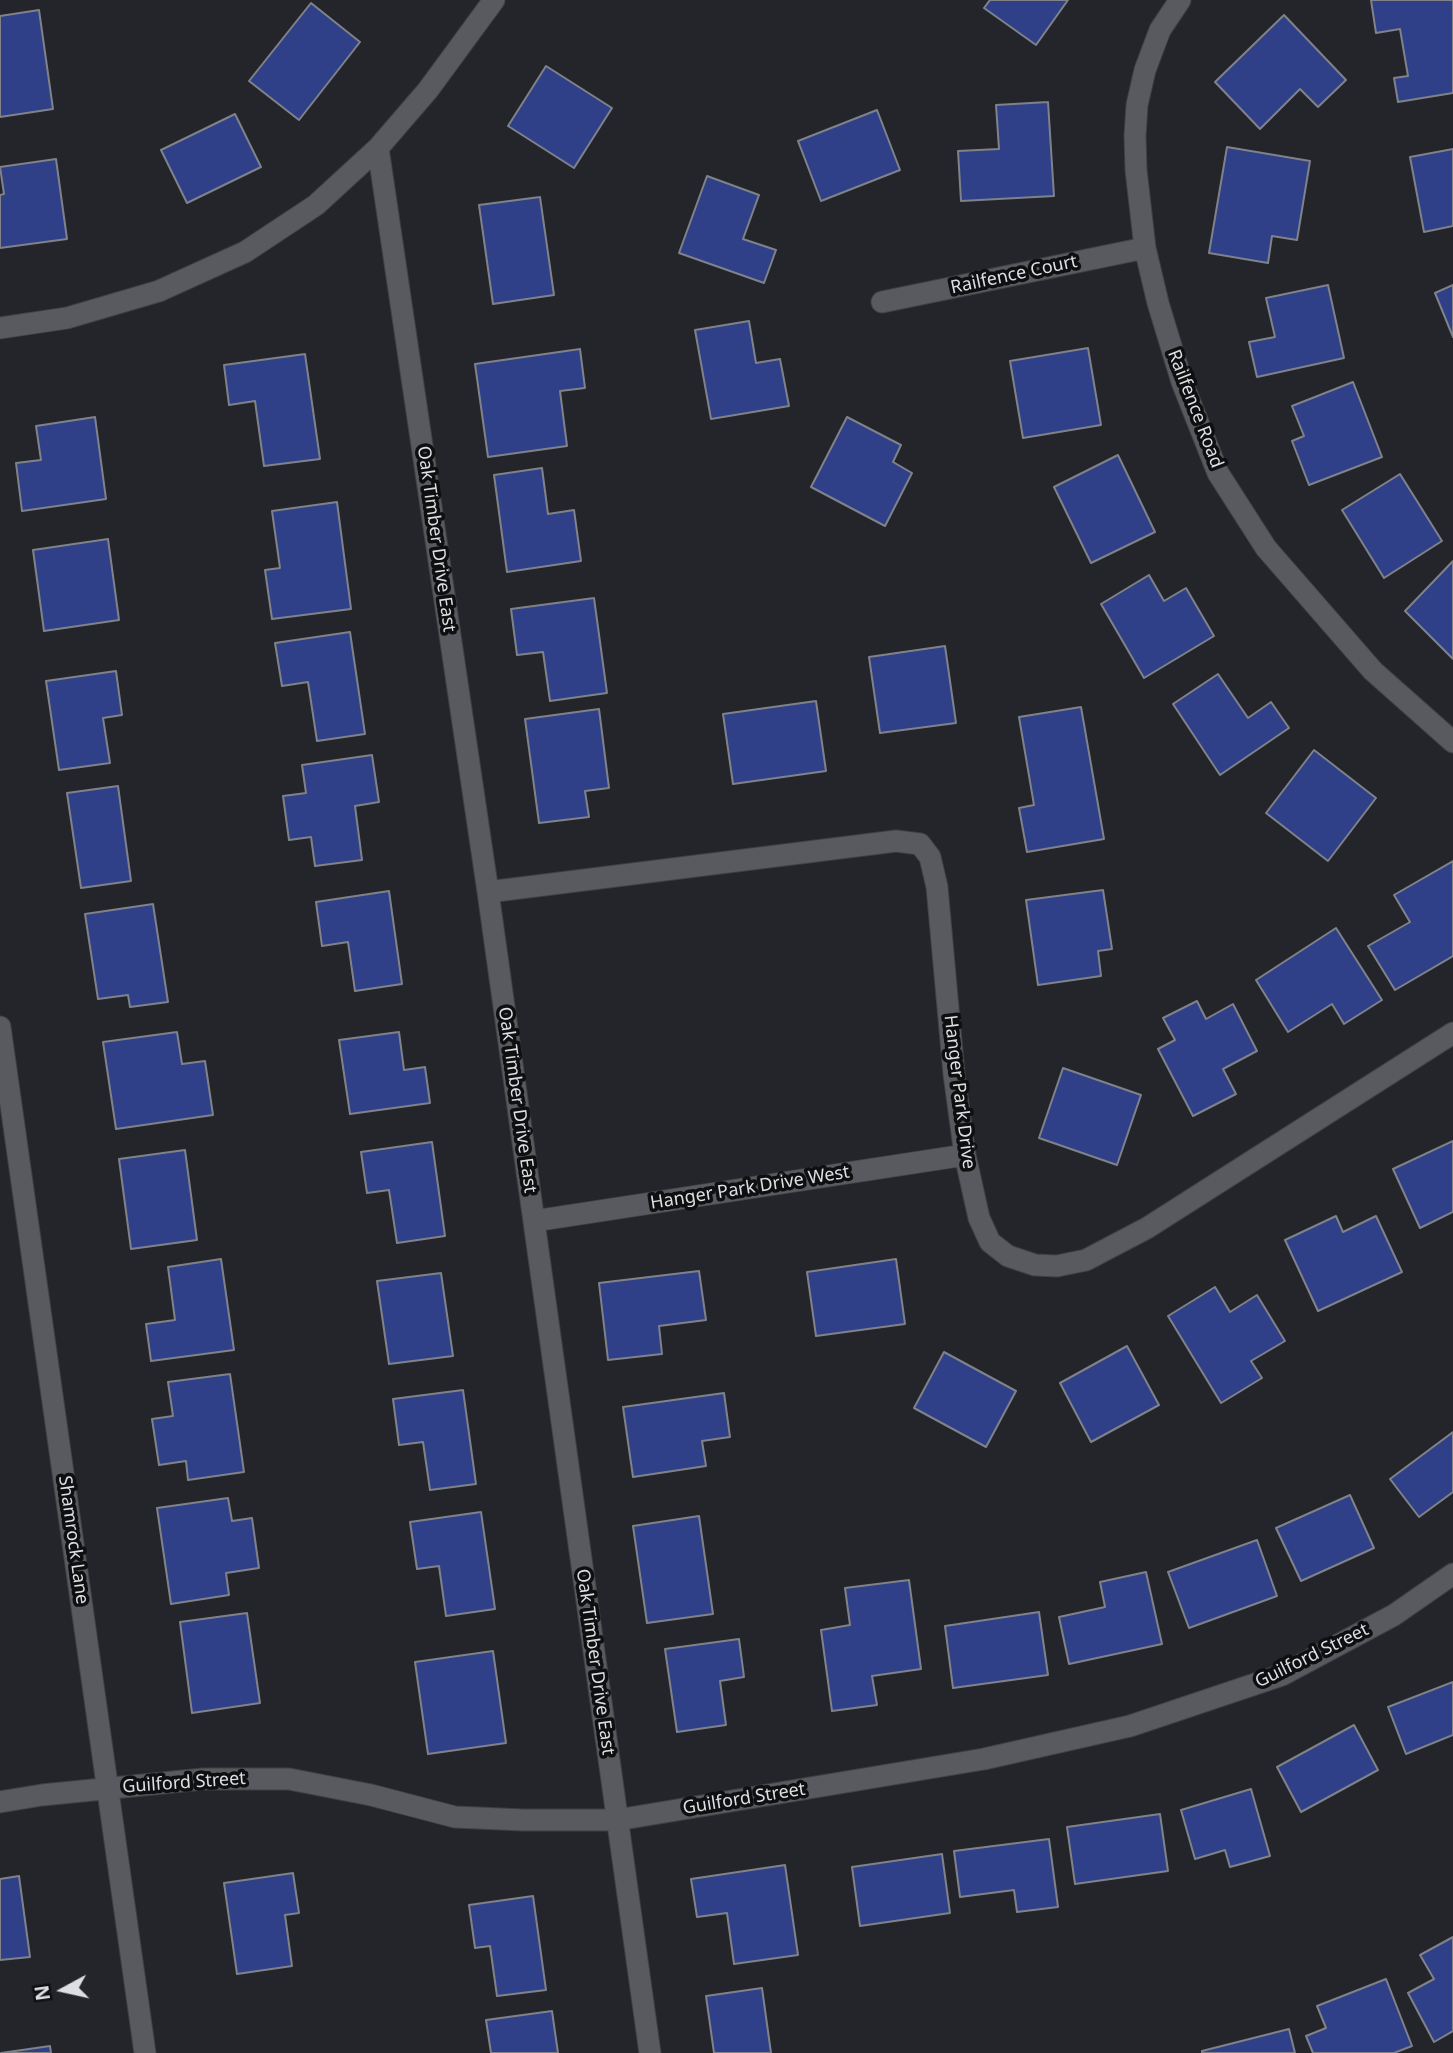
<!DOCTYPE html>
<style>
body{margin:0}
#map{position:relative;width:1453px;height:2053px;overflow:hidden;background:#24252a;font-family:"Noto Sans",sans-serif}
canvas{display:block}
.north{position:absolute;left:28px;top:1955px;width:70px;height:70px;-webkit-text-stroke:5px #0e0f11;paint-order:stroke;rotate:262deg;font-size:19px;font-weight:700;line-height:28px;text-align:center;color:#dedfe3}
.north::after{content:'';display:block;margin:auto;width:24px;height:32px;background:#dedfe3;clip-path:polygon(50% 0,100% 100%,50% 72%,0 100%)}
</style>
<div id="map">
<canvas width="1453" height="2053"></canvas>
<div class="north">N</div>
</div>
<script>
const context = document.querySelector('canvas').getContext('2d');
context.lineJoin = 'round';
function fill(path, color) {
  context.fillStyle = color;
  context.fill(path, 'evenodd');
}
function toPath(rows) {
  const path = new Path2D();
  for (const r of rows) {
    path.moveTo(r[0], r[1]);
    for (let i = 2; i < r.length; i += 2) path.lineTo(r[i], r[i + 1]);
  }
  return path;
}
function trace(path, color, width, dash) {
  context.strokeStyle = color;
  context.lineWidth = width;
  context.lineCap = dash ? 'butt' : 'round';
  context.setLineDash(dash || []);
  context.stroke(path);
}
function drawText(font, color, halo, rows, align = 'center') {
  context.font = font + ' "Noto Sans",sans-serif';
  context.lineWidth = 7;
  context.setLineDash([]);
  context.textBaseline = 'middle';
  context.strokeStyle = halo;
  context.fillStyle = color;
  for (const [text, x, y, turn = 0] of rows) {
    context.save();
    context.translate(x, y);
    context.rotate((+turn || 0) * Math.PI / 180);
    context.textAlign = isNaN(turn) ? turn : align;
    if (halo) context.strokeText(text, 0, 0);
    context.fillText(text, 0, 0);
    context.restore();
  }
}
const building = toPath([
 [990,0,1068,0,1036,45,984,8,990,0],
 [1371,0,1453,0,1453,93,1398,102,1394,78,1408,76,1400,29,1376,33,1371,0],
 [311,3,360,42,299,120,249,81,311,3],
 [39,10,53,109,0,117,0,16,39,10],
 [1284,15,1346,80,1318,107,1300,89,1260,129,1215,82,1284,15],
 [546,66,612,108,574,168,508,126,546,66],
 [1048,102,1054,196,961,201,958,151,999,149,996,105,1048,102],
 [877,110,900,170,821,201,798,141,877,110],
 [235,114,261,167,187,203,161,150,235,114],
 [1227,147,1310,161,1297,240,1272,236,1268,263,1209,253,1227,147],
 [1453,149,1453,226,1424,232,1410,157,1453,149],
 [56,159,67,239,0,248,0,195,4,194,0,167,56,159],
 [707,176,759,195,743,239,776,250,764,283,679,253,707,176],
 [540,197,554,295,493,304,479,205,540,197],
 [1328,285,1344,358,1257,377,1249,342,1275,337,1266,298,1328,285],
 [1453,285,1453,337,1435,293,1453,285],
 [749,321,756,363,780,359,789,406,711,419,695,330,749,321],
 [1088,348,1101,425,1023,438,1010,361,1088,348],
 [580,349,585,388,560,391,567,446,488,457,475,364,580,349],
 [305,354,320,459,264,466,255,401,229,405,224,365,305,354],
 [1353,382,1382,457,1309,485,1292,441,1304,436,1292,406,1353,382],
 [95,417,106,499,22,511,16,463,41,460,36,426,95,417],
 [847,417,901,445,893,462,912,473,885,526,811,487,847,417],
 [1118,455,1155,532,1091,563,1054,487,1118,455],
 [542,468,548,514,574,510,581,561,507,572,494,475,542,468],
 [1400,474,1442,541,1384,578,1342,510,1400,474],
 [337,502,351,609,272,619,265,570,280,568,272,511,337,502],
 [108,539,119,620,44,631,33,550,108,539],
 [1453,561,1453,659,1405,611,1453,561],
 [1149,575,1164,601,1186,588,1214,636,1144,678,1101,604,1149,575],
 [594,598,607,693,550,701,543,652,517,655,511,609,594,598],
 [350,632,365,734,317,741,308,682,282,686,275,643,350,632],
 [945,646,956,723,880,733,869,657,945,646],
 [116,671,122,715,103,718,110,763,59,770,46,681,116,671],
 [1218,674,1248,718,1271,702,1289,728,1220,775,1173,704,1218,674],
 [816,701,826,771,733,784,723,714,816,701],
 [1081,707,1104,839,1027,852,1019,808,1034,805,1019,717,1081,707],
 [599,709,609,788,585,791,589,817,539,823,525,719,599,709],
 [1314,750,1376,798,1328,861,1266,813,1314,750],
 [372,755,379,802,355,806,362,860,315,866,311,837,289,840,283,796,306,793,302,765,372,755],
 [118,786,131,881,81,888,67,793,118,786],
 [1453,861,1453,956,1395,990,1368,946,1410,922,1394,895,1453,861],
 [1103,890,1112,949,1098,951,1101,976,1038,985,1026,900,1103,890],
 [389,891,402,984,355,991,348,942,322,946,316,902,389,891],
 [153,904,168,1002,130,1007,128,995,98,999,85,914,153,904],
 [1336,928,1382,1000,1344,1024,1332,1004,1288,1032,1256,980,1336,928],
 [1197,1001,1206,1019,1233,1004,1257,1051,1223,1069,1236,1094,1193,1116,1158,1049,1175,1040,1163,1018,1197,1001],
 [177,1032,182,1064,205,1061,213,1115,116,1129,103,1042,177,1032],
 [399,1032,404,1070,425,1067,430,1103,350,1114,339,1040,399,1032],
 [1063,1068,1141,1095,1117,1165,1039,1138,1063,1068],
 [1453,1141,1453,1212,1420,1228,1393,1169,1453,1141],
 [432,1142,445,1236,397,1243,389,1190,367,1193,361,1152,432,1142],
 [185,1150,197,1240,131,1249,119,1159,185,1150],
 [1336,1216,1343,1232,1376,1216,1402,1272,1318,1311,1285,1240,1336,1216],
 [221,1259,234,1350,151,1361,146,1324,175,1320,168,1267,221,1259],
 [896,1259,905,1324,816,1336,807,1272,896,1259],
 [699,1271,706,1320,659,1326,662,1354,608,1360,599,1283,699,1271],
 [441,1273,453,1356,389,1364,377,1281,441,1273],
 [1215,1287,1230,1312,1257,1295,1285,1341,1251,1361,1262,1378,1221,1403,1168,1316,1215,1287],
 [1127,1346,1159,1405,1091,1442,1060,1383,1127,1346],
 [944,1352,1016,1391,986,1447,914,1408,944,1352],
 [230,1374,244,1472,188,1480,186,1461,159,1465,152,1419,173,1416,168,1382,230,1374],
 [463,1390,476,1484,430,1490,423,1442,399,1445,393,1399,463,1390],
 [724,1393,730,1437,702,1441,706,1466,633,1477,623,1407,724,1393],
 [1453,1432,1453,1492,1419,1517,1390,1479,1453,1432],
 [1350,1495,1374,1548,1301,1581,1276,1528,1350,1495],
 [228,1498,232,1521,252,1518,259,1568,226,1573,229,1595,171,1604,157,1508,228,1498],
 [481,1512,495,1609,446,1616,439,1566,417,1569,410,1522,481,1512],
 [699,1516,713,1614,647,1623,633,1526,699,1516],
 [1257,1540,1277,1596,1189,1628,1168,1572,1257,1540],
 [1146,1572,1162,1644,1069,1664,1059,1617,1105,1607,1100,1582,1146,1572],
 [909,1580,921,1669,872,1676,877,1705,832,1711,821,1630,850,1625,845,1588,909,1580],
 [1039,1612,1048,1675,953,1688,945,1626,1039,1612],
 [247,1613,260,1703,192,1713,180,1622,247,1613],
 [739,1639,744,1677,720,1681,726,1725,677,1732,665,1649,739,1639],
 [493,1651,506,1743,428,1754,415,1662,493,1651],
 [1453,1682,1453,1735,1406,1754,1388,1707,1453,1682],
 [1354,1725,1378,1770,1301,1812,1277,1767,1354,1725],
 [1251,1789,1270,1856,1230,1867,1225,1850,1195,1859,1181,1810,1251,1789],
 [1160,1814,1168,1871,1075,1884,1067,1827,1160,1814],
 [1049,1839,1058,1907,1017,1912,1014,1890,960,1897,954,1851,1049,1839],
 [942,1854,950,1913,860,1926,852,1867,942,1854],
 [785,1865,798,1955,734,1964,727,1913,697,1917,691,1879,785,1865],
 [293,1873,299,1913,285,1915,292,1966,237,1974,224,1883,293,1873],
 [19,1876,30,1957,0,1960,0,1879,19,1876],
 [533,1896,546,1990,497,1996,490,1946,475,1948,469,1905,533,1896],
 [1453,1937,1453,2031,1434,2042,1408,1993,1434,1979,1420,1955,1453,1937],
 [1386,1979,1412,2046,1394,2053,1313,2053,1306,2036,1326,2028,1317,2006,1386,1979],
 [762,1988,771,2053,714,2053,706,1996,762,1988],
 [552,2011,558,2053,491,2053,486,2020,552,2011],
 [1289,2029,1295,2053,1202,2053,1202,2051,1289,2029],
 [50,2046,51,2053,1,2053,50,2046]
]);
fill(building, '#2f4088');
trace(building, '#7f8288', 2);
const minor = toPath([
 [494,0,428,90,378,148,488,892,650,2053],
 [1180,0,1160,30,1145,70,1137,105,1135,136,1136,170,1145,248,1158,303,1182,382,1218,473,1266,548,1373,671,1453,742],
 [882,302,1145,248],
 [0,328,67,318,159,291,245,252,316,205,378,148],
 [488,892,896,841,920,844,930,857,937,887,954,1074,965,1155,979,1218,990,1242,1008,1256,1035,1265,1057,1266,1086,1260,1147,1228,1453,1033],
 [0,1027,145,2053],
 [534,1221,965,1155],
 [0,1802,42,1795,203,1779,289,1779,371,1795,455,1817,523,1820,617,1820,984,1759,1130,1726,1282,1675,1394,1615,1453,1574]
]);
trace(minor, '#3f4145', 23);
trace(minor, '#585a5f', 21);
drawText('18px', '#dedfe3', '#0e0f11', [
 ["Railfence Court",1014,275,-12],
 ["Railfence Road",1195,409,69],
 ["Oak Timber Drive East",436,539,82],
 ["Hanger Park Drive",959,1092,83],
 ["Oak Timber Drive East",517,1100,82],
 ["Hanger Park Drive West",750,1188,-9],
 ["Shamrock Lane",73,1540,82],
 ["Guilford Street",1312,1656,-26],
 ["Oak Timber Drive East",595,1662,82],
 ["Guilford Street",184,1783,-4],
 ["Guilford Street",744,1799,-9]
]);
</script>
